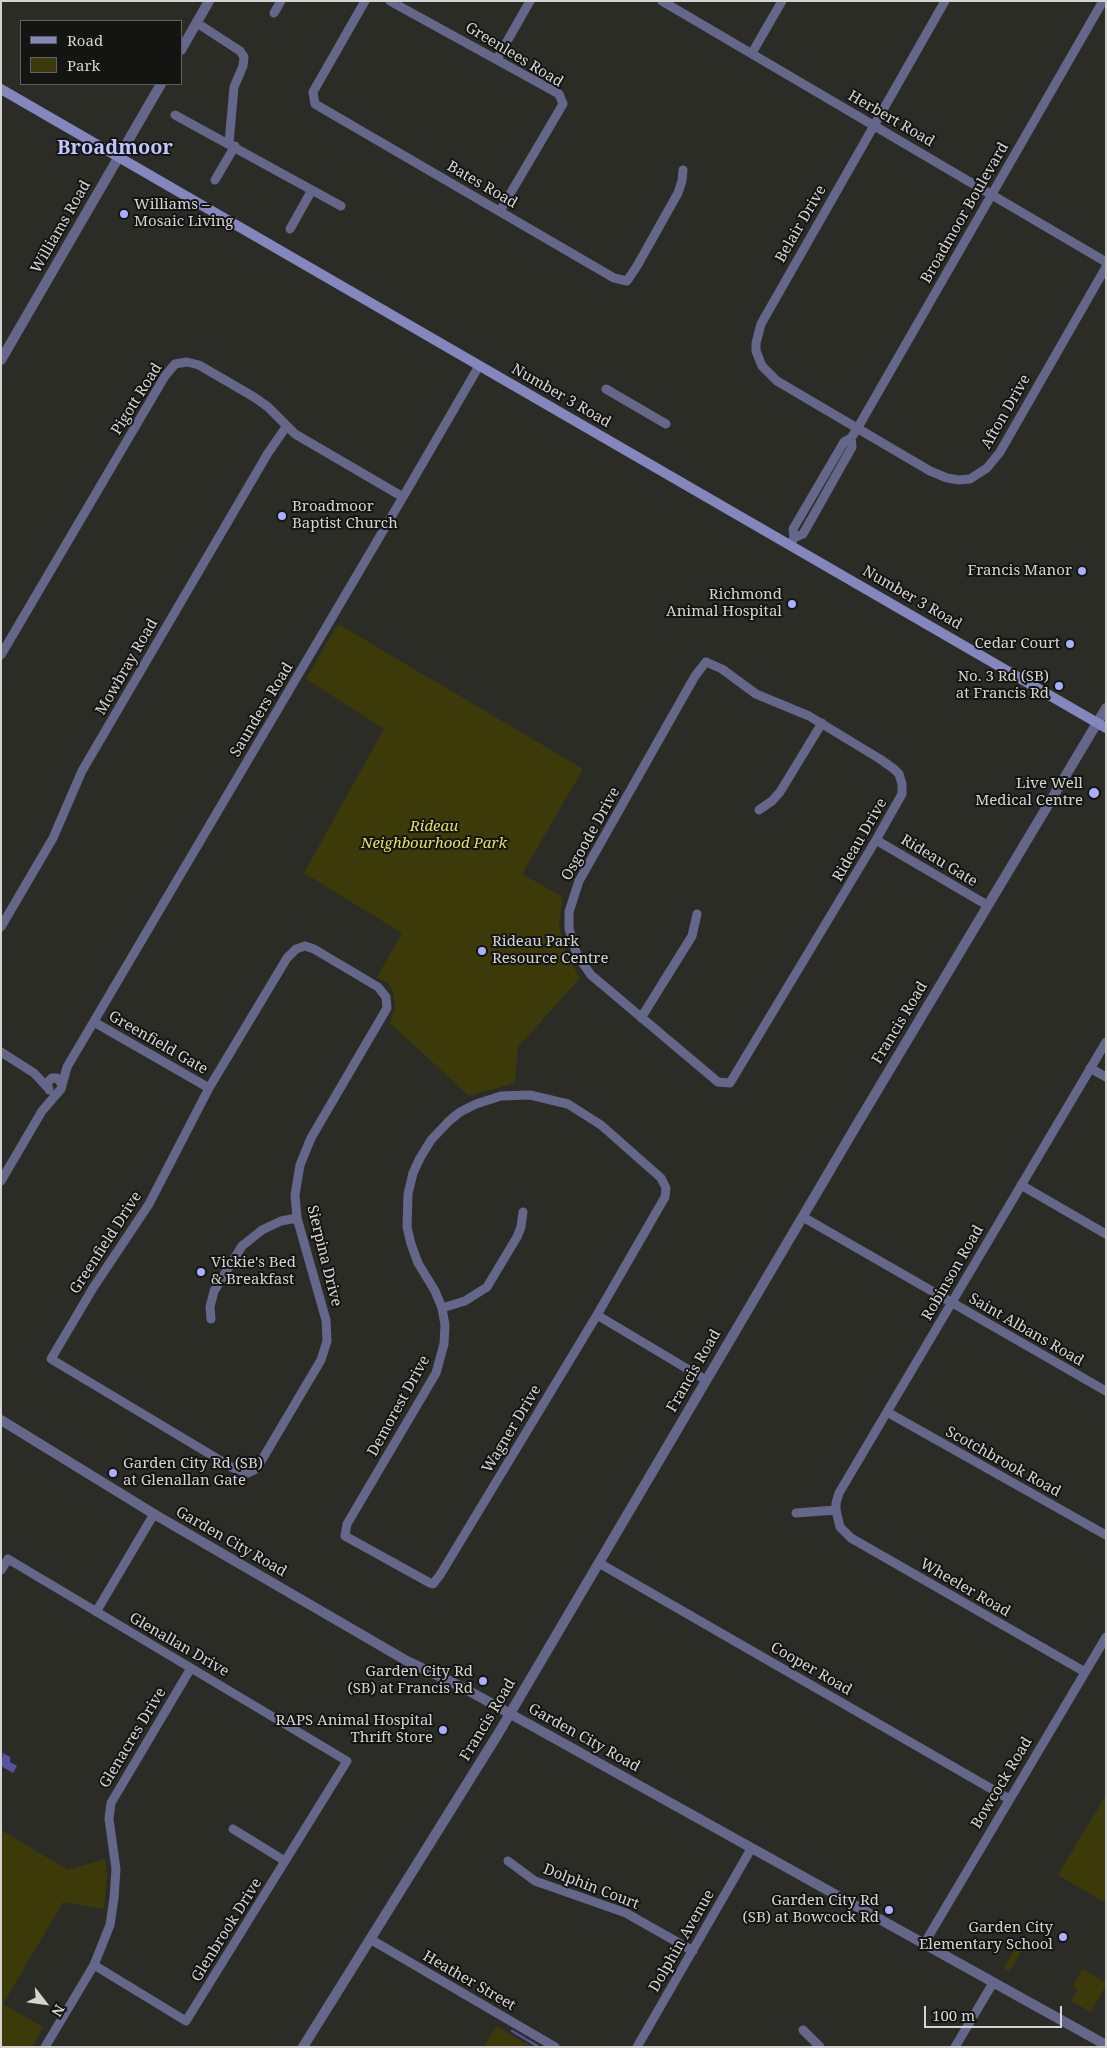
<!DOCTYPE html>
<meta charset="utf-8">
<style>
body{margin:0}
#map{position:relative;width:1107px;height:2048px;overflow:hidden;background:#2c2c27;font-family:"Noto Serif",serif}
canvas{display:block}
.frame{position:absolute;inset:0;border:2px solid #d4d4d1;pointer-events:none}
.legend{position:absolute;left:20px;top:20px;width:162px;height:65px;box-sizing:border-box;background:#141412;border:1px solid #61615e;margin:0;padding:6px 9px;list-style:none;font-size:15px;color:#d4d4d1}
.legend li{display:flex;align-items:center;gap:10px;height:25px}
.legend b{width:25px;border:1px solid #61615e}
.north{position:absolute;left:20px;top:1978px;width:50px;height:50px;-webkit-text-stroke:4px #141412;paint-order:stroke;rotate:120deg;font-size:14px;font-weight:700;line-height:20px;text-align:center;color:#d4d4d1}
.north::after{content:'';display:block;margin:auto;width:18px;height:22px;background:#d4d4d1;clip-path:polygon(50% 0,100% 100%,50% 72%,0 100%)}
.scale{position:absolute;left:924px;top:2006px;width:138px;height:22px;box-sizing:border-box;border:2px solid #d4d4d1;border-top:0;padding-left:6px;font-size:15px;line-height:18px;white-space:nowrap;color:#d4d4d1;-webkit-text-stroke:4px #141412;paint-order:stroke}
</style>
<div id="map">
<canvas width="1107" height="2048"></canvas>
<div class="frame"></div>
<ul class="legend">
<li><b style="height:6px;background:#8487be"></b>Road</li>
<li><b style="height:14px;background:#3d3a0a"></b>Park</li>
</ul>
<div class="north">N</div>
<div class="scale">100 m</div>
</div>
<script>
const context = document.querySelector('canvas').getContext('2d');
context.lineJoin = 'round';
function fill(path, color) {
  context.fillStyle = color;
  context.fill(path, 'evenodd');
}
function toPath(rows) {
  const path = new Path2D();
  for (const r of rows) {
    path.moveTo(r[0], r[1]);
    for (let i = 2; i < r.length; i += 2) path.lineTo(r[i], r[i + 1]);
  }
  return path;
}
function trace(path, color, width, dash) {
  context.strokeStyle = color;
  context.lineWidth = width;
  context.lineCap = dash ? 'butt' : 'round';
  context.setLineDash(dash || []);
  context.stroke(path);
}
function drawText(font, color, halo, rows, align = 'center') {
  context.font = font + ' "Noto Serif",serif';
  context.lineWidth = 4;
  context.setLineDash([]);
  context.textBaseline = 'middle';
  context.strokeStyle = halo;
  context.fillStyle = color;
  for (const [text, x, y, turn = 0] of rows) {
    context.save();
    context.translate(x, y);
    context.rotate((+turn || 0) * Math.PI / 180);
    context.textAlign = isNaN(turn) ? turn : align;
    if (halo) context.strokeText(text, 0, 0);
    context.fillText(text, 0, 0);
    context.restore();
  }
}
fill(toPath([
 [338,624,583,769,522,874,563,897,559,924,563,943,567,956,580,978,518,1047,515,1083,469,1096,390,1023,395,1008,393,992,389,984,377,977,402,933,304,873,384,729,306,679],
 [1106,1795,1106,1903,1058,1875],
 [1,1830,68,1870,105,1859,107,1873,104,1909,63,1902,3,2004,43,2027,32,2047,1,2047],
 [1020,1940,1026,1944,1009,1972,1004,1968],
 [1082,1969,1105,1982,1106,1985,1091,2012,1071,2001,1078,1989,1073,1986],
 [496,2026,532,2047,484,2047]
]), '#3d3a0a');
fill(toPath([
 [3,1753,10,1757,10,1762,17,1766,13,1773,1,1766]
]), '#54539f');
trace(toPath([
 [512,2031,539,2047]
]), '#54539f', 2.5);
trace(toPath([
 [365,1,313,92,315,104,614,278,627,281,637,266,678,193,682,181,683,170],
 [390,1,559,94,563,104,500,211],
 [662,1,1106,262],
 [945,1,761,324,756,343,756,351,762,366,777,381,930,471,947,478,959,480,970,479,987,468,1000,452,1106,267],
 [274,13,281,1],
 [197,23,240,51,244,57,243,66,234,87,229,143],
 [752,53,782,1],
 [497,59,530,1],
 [175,115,341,206],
 [215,180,235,146],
 [290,229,312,190],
 [606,389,666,424],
 [794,538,803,534,852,447,851,438],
 [790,545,794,538,793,529,844,442,851,438,857,429,1103,1],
 [1,655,165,376,175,364,187,362,199,365,254,397,268,407,295,434,403,497],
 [706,662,722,669,756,694,809,716,880,759,894,769,899,774,902,784,902,794,898,801,876,840,730,1083,718,1082,591,975,577,955,569,929,569,912,579,881,695,676,706,662],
 [759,810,772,801,780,792,822,723],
 [876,840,987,905],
 [1,927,53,838,82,771,268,453,286,427],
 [305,946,314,949,378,987,386,997,387,1008,311,1138,300,1165,295,1195,297,1218,326,1320,327,1341,321,1360,263,1458,254,1470,248,1473,233,1468,51,1359,93,1288,149,1204,209,1088,287,958,296,949,305,946],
 [641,1018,692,936,697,914],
 [94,1022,209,1088],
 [1,1052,34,1073,47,1087],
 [1090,1068,1106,1077],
 [49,1090,47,1083,52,1078,57,1078,62,1084],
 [530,1095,568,1104,601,1125,661,1178,666,1188,665,1197,597,1315,440,1575,433,1584,430,1583,345,1536,347,1524,436,1373,444,1344,445,1325,442,1308,435,1291,418,1263,411,1244,407,1227,408,1194,413,1173,420,1158,431,1140,449,1121,460,1112,476,1104,501,1096,530,1095],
 [1,1181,42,1111,61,1089,67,1067,403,497,479,366],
 [1021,1185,1106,1234],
 [803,1217,1106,1391],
 [442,1308,465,1301,487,1287,517,1237,521,1227,523,1212],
 [597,1315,706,1380],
 [211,1319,210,1307,214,1291,242,1246,262,1230,281,1221,297,1218],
 [887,1412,1106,1535],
 [796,1513,836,1510],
 [599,1563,1009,1799],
 [1,1570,8,1559,347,1761,186,2021,94,1965],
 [96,1612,154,1514],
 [1085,1672,851,1538,840,1527,836,1510,836,1503,839,1493,1106,1042],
 [233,1829,285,1861],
 [508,1861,535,1881,626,1913,693,1951],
 [370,1939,555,2047],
 [924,1944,1106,1637],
 [803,2030,820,2047],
 [45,2047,94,1965,110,1925,114,1898,116,1869,109,1819,111,1803,191,1668],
 [637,2047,751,1849],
 [955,2047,993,1983]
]), '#646789', 9);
trace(toPath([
 [181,50,209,1],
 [1,360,161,84],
 [1,1420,154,1514,407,1661,462,1687,1106,2045],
 [303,2047,498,1734,859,1121,1106,708]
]), '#646789', 10);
trace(toPath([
 [1,89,1106,728]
]), '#8487be', 10);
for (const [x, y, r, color] of [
 [124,214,5,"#abaffb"],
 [282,516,5,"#abaffb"],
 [1082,571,5,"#abaffb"],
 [792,604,5,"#abaffb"],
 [1070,644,5,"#abaffb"],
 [1059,686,5,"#abaffb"],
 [1094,793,6,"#abaffb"],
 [482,951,5,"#abaffb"],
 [201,1272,5,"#abaffb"],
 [113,1473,5,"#abaffb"],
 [483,1681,5,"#abaffb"],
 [443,1730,5,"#abaffb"],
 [889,1910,5,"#abaffb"],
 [1063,1937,5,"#abaffb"]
]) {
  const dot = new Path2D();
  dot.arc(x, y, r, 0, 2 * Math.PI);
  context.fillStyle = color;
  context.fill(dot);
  trace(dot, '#141412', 2);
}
drawText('15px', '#d4d4d1', '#141412', [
 ["Greenlees Road",514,55,31],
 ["Herbert Road",891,119,30],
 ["Bates Road",482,185,30],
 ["Broadmoor Boulevard",965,213,-60],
 ["Belair Drive",801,224,-60],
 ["Williams Road",61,227,-60],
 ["Number 3 Road",561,396,30],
 ["Pigott Road",137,399,-58],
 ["Afton Drive",1006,412,-60],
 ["Number 3 Road",912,598,30],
 ["Mowbray Road",127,667,-60],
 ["Saunders Road",262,710,-59],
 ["Osgoode Drive",591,834,-61],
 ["Rideau Drive",860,840,-60],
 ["Rideau Gate",939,861,31],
 ["Francis Road",900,1023,-59],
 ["Greenfield Gate",158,1043,30],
 ["Greenfield Drive",106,1243,-57],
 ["Sierpina Drive",324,1256,76],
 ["Robinson Road",953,1273,-60],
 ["Saint Albans Road",1026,1330,30],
 ["Francis Road",694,1371,-60],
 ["Demorest Drive",399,1406,-61],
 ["Wagner Drive",512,1429,-59],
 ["Scotchbrook Road",1003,1462,29],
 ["Garden City Road",231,1542,30],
 ["Wheeler Road",965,1588,30],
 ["Glenallan Drive",179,1645,30],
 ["Cooper Road",811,1669,30],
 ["Francis Road",488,1720,-59],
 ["Glenacres Drive",133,1738,-59],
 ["Garden City Road",584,1738,29],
 ["Bowcock Road",1002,1783,-59],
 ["Dolphin Court",591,1887,21],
 ["Glenbrook Drive",227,1930,-58],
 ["Dolphin Avenue",682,1941,-60],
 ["Heather Street",469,1981,30]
]);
drawText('15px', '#d4d4d1', '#141412', [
 ["Williams –",134,205,"left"],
 ["Mosaic Living",134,222,"left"],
 ["Broadmoor",292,507,"left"],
 ["Baptist Church",292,524,"left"],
 ["Francis Manor",1072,571],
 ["Richmond",782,595],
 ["Animal Hospital",782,612],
 ["Cedar Court",1060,644],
 ["No. 3 Rd (SB)",1049,677],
 ["at Francis Rd",1049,694],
 ["Live Well",1083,784],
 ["Medical Centre",1083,801],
 ["Rideau Park",492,942,"left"],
 ["Resource Centre",492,959,"left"],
 ["Vickie's Bed",211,1263,"left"],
 ["& Breakfast",211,1280,"left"],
 ["Garden City Rd (SB)",123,1464,"left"],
 ["at Glenallan Gate",123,1481,"left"],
 ["Garden City Rd",473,1672],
 ["(SB) at Francis Rd",473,1689],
 ["RAPS Animal Hospital",433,1721],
 ["Thrift Store",433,1738],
 ["Garden City Rd",879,1901],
 ["(SB) at Bowcock Rd",879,1918],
 ["Garden City",1053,1928],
 ["Elementary School",1053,1945]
], 'right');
drawText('italic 15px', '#e9df5e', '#141412', [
 ["Rideau",434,827],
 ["Neighbourhood Park",434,844]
]);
drawText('bold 20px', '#c1c5fe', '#141412', [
 ["Broadmoor",115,148]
]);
</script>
